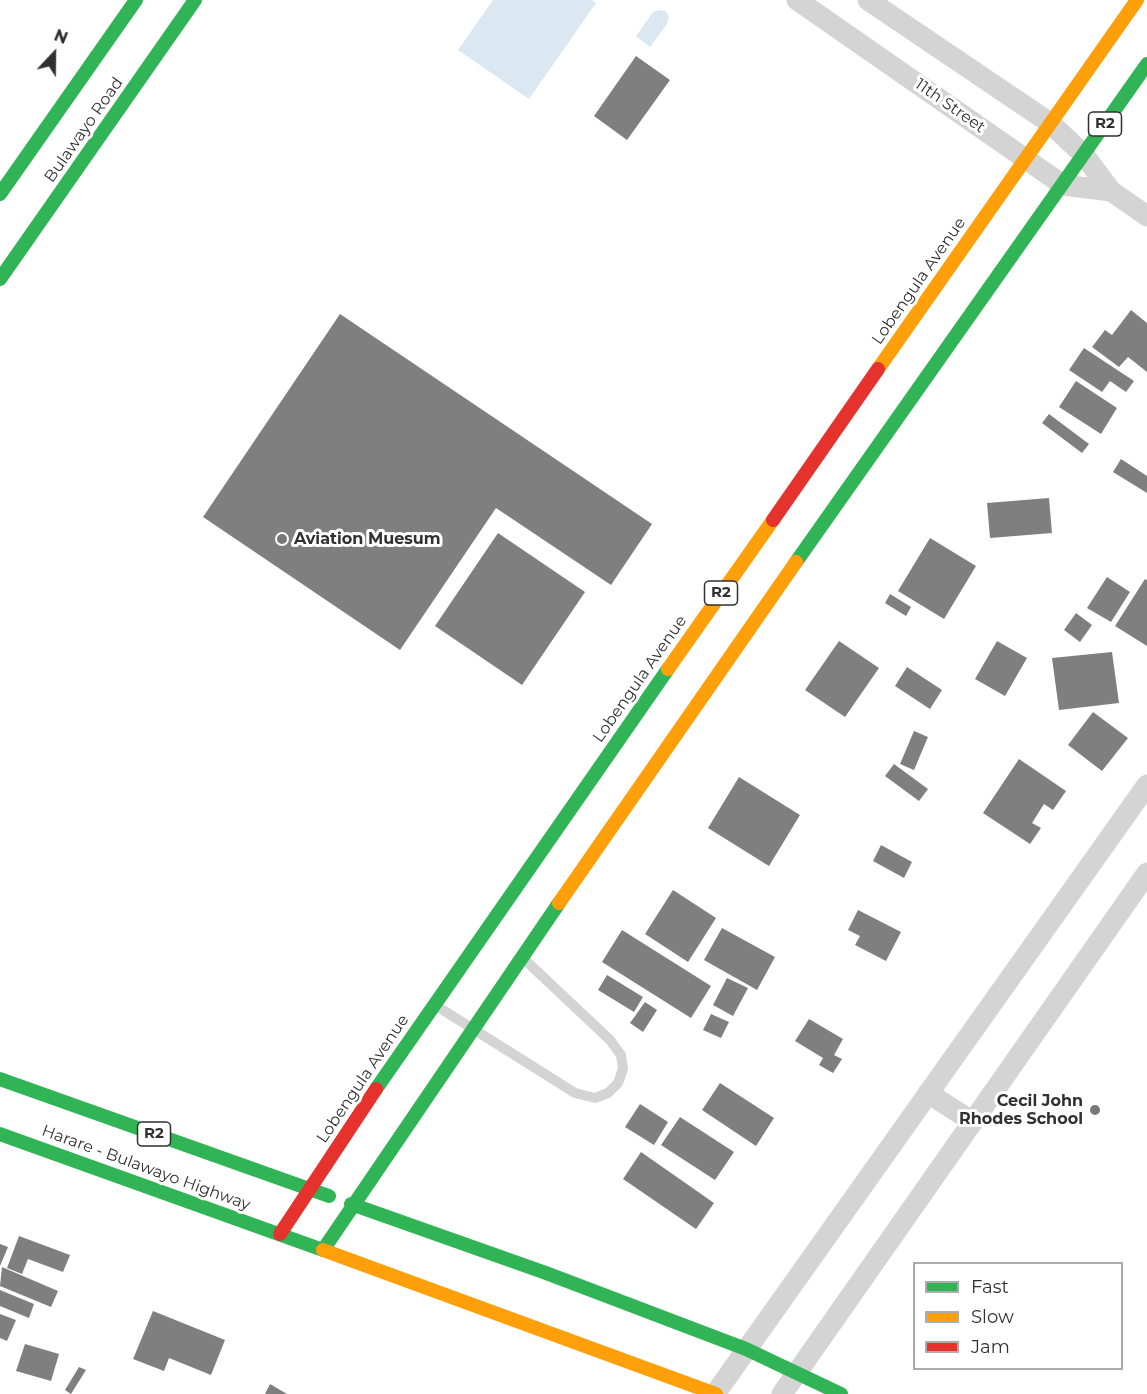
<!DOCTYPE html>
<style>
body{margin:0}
#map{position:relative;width:1147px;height:1394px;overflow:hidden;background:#fff;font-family:Montserrat,sans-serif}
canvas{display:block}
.legend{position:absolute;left:913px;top:1262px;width:210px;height:108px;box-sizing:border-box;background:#fff;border:2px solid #acacac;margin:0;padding:8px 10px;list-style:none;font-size:18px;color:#303030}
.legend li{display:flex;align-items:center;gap:12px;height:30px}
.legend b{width:30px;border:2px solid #acacac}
.north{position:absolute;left:24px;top:24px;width:60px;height:60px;-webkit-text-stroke:4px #fff;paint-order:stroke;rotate:22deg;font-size:16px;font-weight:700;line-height:24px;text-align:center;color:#303030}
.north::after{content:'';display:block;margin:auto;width:21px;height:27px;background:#303030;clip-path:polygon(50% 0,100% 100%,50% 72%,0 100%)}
</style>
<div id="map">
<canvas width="1147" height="1394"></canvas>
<ul class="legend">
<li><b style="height:8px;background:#30b455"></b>Fast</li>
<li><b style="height:8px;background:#ff9f0a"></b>Slow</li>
<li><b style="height:8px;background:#e5322d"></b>Jam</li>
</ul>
<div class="north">N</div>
</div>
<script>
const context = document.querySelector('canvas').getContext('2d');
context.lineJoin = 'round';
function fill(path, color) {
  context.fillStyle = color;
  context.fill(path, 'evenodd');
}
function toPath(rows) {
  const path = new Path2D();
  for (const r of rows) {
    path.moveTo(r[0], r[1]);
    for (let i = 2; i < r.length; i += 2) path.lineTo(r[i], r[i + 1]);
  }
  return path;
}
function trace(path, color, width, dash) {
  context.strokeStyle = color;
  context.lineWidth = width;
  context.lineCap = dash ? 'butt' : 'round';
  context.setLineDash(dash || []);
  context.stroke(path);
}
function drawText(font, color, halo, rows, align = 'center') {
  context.font = font + ' Montserrat,sans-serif';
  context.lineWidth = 6;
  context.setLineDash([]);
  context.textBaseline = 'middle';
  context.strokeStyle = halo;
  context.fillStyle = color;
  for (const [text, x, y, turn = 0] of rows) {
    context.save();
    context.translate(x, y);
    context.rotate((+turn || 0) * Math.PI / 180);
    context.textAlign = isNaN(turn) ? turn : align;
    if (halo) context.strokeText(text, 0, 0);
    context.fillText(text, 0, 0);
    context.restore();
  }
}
fill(toPath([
 [493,0,592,0,596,3,529,99,458,50],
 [660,10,666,11,669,17,667,24,650,47,636,36,653,12]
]), '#dbe8f2');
fill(toPath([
 [636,56,670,80,627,140,594,116],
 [1131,310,1147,323,1147,372,1128,357,1119,367,1092,347,1105,330,1112,335],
 [340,314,652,524,611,585,496,508,400,650,203,517],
 [1084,348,1134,381,1126,392,1110,381,1102,392,1069,370],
 [1076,381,1117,408,1101,434,1059,407],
 [1049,414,1089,444,1082,453,1042,423],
 [1121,459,1147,476,1147,493,1113,472],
 [1049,498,1052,533,990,538,987,503],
 [498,533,585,592,522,685,435,626],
 [930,538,976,566,944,619,898,591],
 [1107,577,1130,592,1111,622,1087,608],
 [1145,579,1147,580,1147,646,1115,626],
 [890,594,911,607,906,616,885,603],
 [1076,613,1092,625,1080,642,1064,630],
 [839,641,879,668,845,717,805,690],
 [997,641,1027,658,1005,696,975,679],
 [1112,652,1119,703,1059,710,1052,658],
 [907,667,942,690,930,709,895,686],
 [1093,712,1128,738,1102,771,1068,745],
 [914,731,928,737,914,770,900,764],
 [1019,759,1066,791,1053,810,1044,804,1032,823,1041,828,1030,844,983,813],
 [894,764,928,789,919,801,885,776],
 [739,777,800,815,769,866,708,828],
 [881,845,912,862,904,878,873,861],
 [673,890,716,918,688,962,645,934],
 [858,910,901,932,886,961,855,945,860,936,848,930],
 [722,928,775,957,757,990,704,960],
 [622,930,711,986,691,1018,602,962],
 [607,975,643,997,634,1012,598,990],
 [727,978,748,988,733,1016,713,1005],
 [645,1002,657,1010,643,1032,630,1023],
 [711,1014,729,1022,721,1038,703,1030],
 [809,1019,843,1039,834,1055,842,1059,833,1073,819,1065,823,1058,795,1041],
 [720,1083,774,1118,756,1146,702,1110],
 [640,1104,668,1122,654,1145,625,1127],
 [680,1117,734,1152,715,1180,661,1145],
 [641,1152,714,1203,696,1229,623,1179],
 [19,1236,70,1255,63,1272,28,1259,22,1274,7,1268],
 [0,1244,8,1247,0,1266],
 [2,1267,58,1291,51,1307,0,1286],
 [0,1290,34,1304,29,1318,0,1306],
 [153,1311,225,1340,211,1375,169,1358,164,1371,133,1359],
 [0,1314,16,1320,7,1341,0,1338],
 [25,1344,59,1354,51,1381,16,1371],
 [79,1367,86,1370,71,1394,65,1390],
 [270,1384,287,1394,265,1394]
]), '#7f7f7f');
trace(toPath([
 [435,1005,575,1093,595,1098,608,1093,618,1083,623,1069,621,1055,610,1040,524,959]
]), '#d4d4d4', 10);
trace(toPath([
 [797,0,1063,185,1111,191],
 [868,0,1050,123,1084,155,1111,191,1147,216],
 [928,1093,973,1122],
 [715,1394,1147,785],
 [782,1394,1147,873]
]), '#d4d4d4', 21);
trace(toPath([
 [0,194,136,0],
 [0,279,195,0],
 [796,562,1147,64],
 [0,1079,329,1196],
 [376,1089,668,669],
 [0,1134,323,1250,559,903],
 [351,1204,546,1273,746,1349,841,1394]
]), '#30b455', 14);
trace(toPath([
 [878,369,1137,0],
 [668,669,773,520],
 [559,903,796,562],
 [323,1250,716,1394]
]), '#ff9f0a', 14);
trace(toPath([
 [773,520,878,369],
 [280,1234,376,1089]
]), '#e5322d', 14);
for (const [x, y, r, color] of [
 [282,539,6,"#787878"],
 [1095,1110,6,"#787878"]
]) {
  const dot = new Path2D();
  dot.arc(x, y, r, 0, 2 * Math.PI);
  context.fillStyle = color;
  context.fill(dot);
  trace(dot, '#fff', 2);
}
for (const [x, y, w] of [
 [1105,124,33],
 [721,593,33],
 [154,1134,33]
]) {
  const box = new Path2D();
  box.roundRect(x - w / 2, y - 12, w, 24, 4.5);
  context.fillStyle = '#fff';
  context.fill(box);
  trace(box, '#303030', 1.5);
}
drawText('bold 15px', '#303030', null, [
 ["R2",1105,124],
 ["R2",721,593],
 ["R2",154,1134]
]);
drawText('16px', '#303030', '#fff', [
 ["11th Street",950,106,35],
 ["Bulawayo Road",84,130,-55],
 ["Lobengula Avenue",919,281,-55],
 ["Lobengula Avenue",640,679,-55],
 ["Lobengula Avenue",363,1079,-56],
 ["Harare - Bulawayo Highway",146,1168,20]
]);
drawText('bold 16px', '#303030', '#fff', [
 ["Aviation Muesum",294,539],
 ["Cecil John",1083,1101,"right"],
 ["Rhodes School",1083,1119,"right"]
], 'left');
</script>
